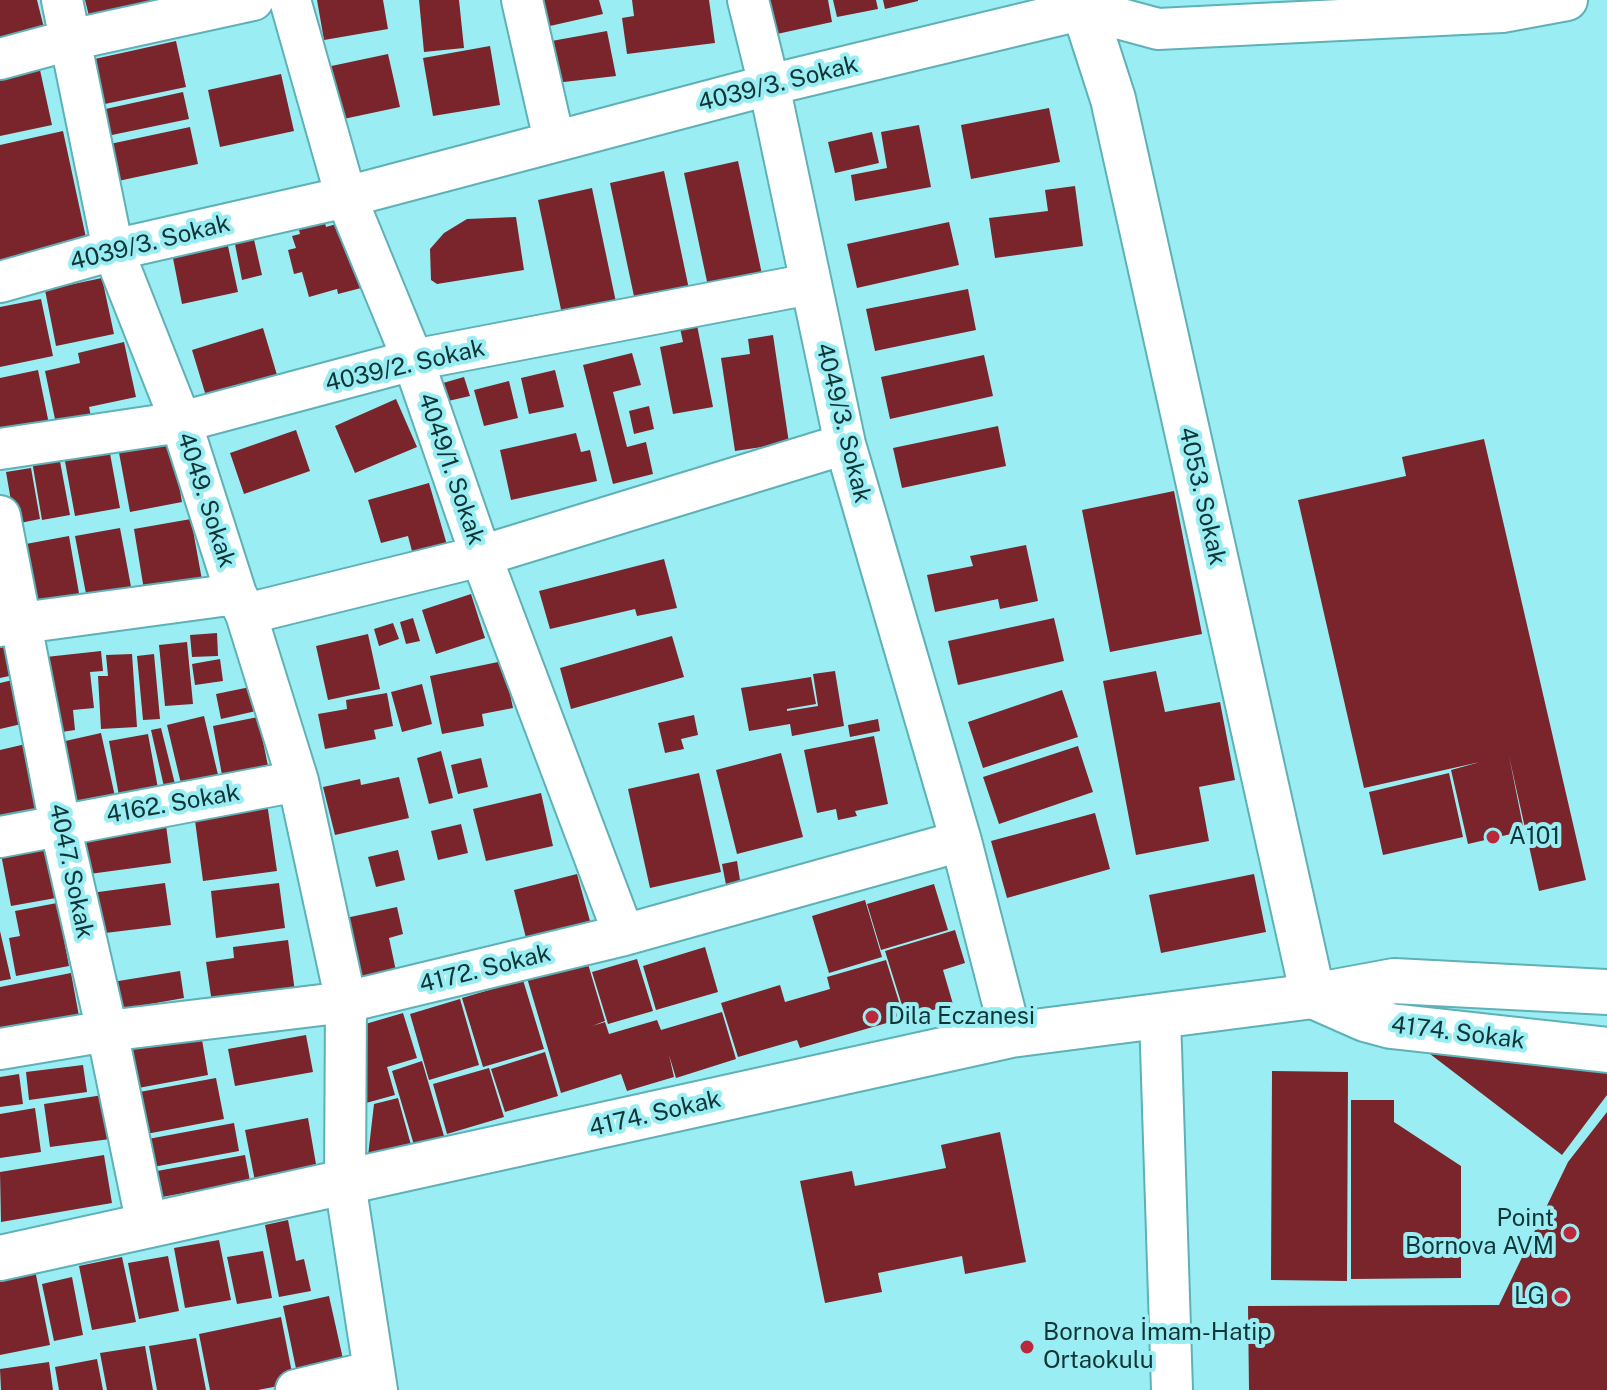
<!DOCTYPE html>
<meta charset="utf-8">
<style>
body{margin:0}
canvas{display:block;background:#9aeef3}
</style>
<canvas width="1607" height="1390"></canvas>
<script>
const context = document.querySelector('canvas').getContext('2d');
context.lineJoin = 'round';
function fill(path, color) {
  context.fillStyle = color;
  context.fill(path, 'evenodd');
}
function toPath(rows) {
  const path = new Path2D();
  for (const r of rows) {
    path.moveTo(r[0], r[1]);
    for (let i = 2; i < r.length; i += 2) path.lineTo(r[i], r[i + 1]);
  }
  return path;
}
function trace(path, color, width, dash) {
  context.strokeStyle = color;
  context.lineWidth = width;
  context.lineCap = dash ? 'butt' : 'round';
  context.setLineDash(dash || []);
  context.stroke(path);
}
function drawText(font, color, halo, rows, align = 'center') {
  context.font = font + ' "Public Sans",sans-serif';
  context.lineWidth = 8;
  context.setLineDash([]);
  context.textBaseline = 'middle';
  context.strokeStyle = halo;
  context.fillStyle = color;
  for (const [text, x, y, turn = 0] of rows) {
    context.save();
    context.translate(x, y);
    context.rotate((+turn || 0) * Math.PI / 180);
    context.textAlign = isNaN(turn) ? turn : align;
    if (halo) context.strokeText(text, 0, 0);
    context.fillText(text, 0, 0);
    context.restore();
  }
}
fill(toPath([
 [0,0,37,0,44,28,0,38],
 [85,0,178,0,91,24],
 [317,0,383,0,388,29,324,40],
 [419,0,459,0,464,48,424,52],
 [535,0,599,0,603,14,541,28],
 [632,0,709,0,715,43,627,54,622,18,634,16],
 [757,0,828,0,832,22,763,37],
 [833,0,876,0,878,9,837,17],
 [883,0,918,0,918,1,885,9],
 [607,31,616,76,555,83,546,42],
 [176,41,186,87,100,105,90,60],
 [490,46,500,105,433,116,423,58],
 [388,54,400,107,334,121,322,68],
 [40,70,52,125,0,136,0,78],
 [281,74,294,131,220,147,208,90],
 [183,92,189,119,107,136,101,110],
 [1049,108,1060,162,971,179,961,125],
 [919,125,931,187,855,201,851,175,887,168,881,132],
 [190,127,198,164,118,181,110,144],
 [63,131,88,247,0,266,0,145],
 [872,132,879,163,835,173,828,142],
 [738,161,763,279,709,291,684,173],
 [664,171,689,289,635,301,610,183],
 [1075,186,1083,246,995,258,989,218,1048,211,1045,190],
 [592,188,617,307,563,319,538,200],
 [516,217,524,270,437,284,431,280,430,249,444,233,467,219],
 [324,219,326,227,347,221,365,287,338,294,337,289,309,297,302,272,294,274,288,250,296,248,292,236,300,234,298,226],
 [949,222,959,265,857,288,847,244],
 [253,235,262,275,242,280,234,239],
 [226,237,238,292,182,304,171,248],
 [102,278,114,334,56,346,45,290],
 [968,289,976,330,875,351,866,309],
 [41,299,53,356,0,367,0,307],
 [697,325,713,407,673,414,660,347,683,342,680,328],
 [263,328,280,385,209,406,192,350],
 [773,335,789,443,735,451,721,358,750,354,748,339],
 [124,342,136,397,89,407,91,416,56,424,45,371,80,363,78,353],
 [632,353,641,385,613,392,627,447,646,442,653,474,613,484,583,365],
 [984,355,993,396,890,419,881,377],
 [38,370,49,424,0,434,0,378],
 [555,370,564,407,529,414,521,378],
 [464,377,470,396,448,401,443,383],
 [509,381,518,418,484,426,474,390],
 [396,399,417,447,355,473,335,426],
 [649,406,654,429,634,434,629,411],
 [998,426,1006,466,902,488,893,448],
 [296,430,310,471,244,494,230,453],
 [170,433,182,502,130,512,117,442],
 [576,433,581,452,590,450,597,481,511,500,500,450],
 [1484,439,1586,880,1539,891,1509,756,1524,831,1468,844,1451,770,1480,762,1364,788,1298,500,1406,476,1402,457],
 [109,448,120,508,75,516,64,456],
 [59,456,70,515,42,520,32,461],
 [31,468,40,519,15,524,6,472],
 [429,483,447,545,413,555,408,536,381,543,368,500],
 [1174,491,1202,634,1110,652,1082,510],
 [191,519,202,580,144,590,134,529],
 [120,528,132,592,87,599,75,536],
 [69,536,80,599,26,609,15,546],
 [1026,545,1038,601,1000,609,998,599,935,612,927,575,973,566,970,556],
 [664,559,677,608,637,616,635,609,550,629,539,591],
 [471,594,485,638,436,654,422,610],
 [413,618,420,641,406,644,400,622],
 [1054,618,1064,661,958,685,948,641],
 [393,623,399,639,379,646,374,629],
 [217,633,218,656,192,657,190,635],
 [368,634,380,689,328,700,316,646],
 [672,636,684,677,571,709,560,668],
 [6,639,14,675,0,678,0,641],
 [187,642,193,704,165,706,159,645],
 [101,651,103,671,90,672,94,708,73,710,75,730,55,733,46,657],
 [132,654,137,727,101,729,98,676,108,676,106,655],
 [154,654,160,719,143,720,137,656],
 [220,659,223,681,195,685,192,664],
 [503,661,513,708,482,714,484,726,442,734,430,676],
 [835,671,844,726,792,736,790,724,749,731,741,688,811,677,816,704,787,709,787,711,818,706,813,674],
 [1156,671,1165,712,1220,702,1235,780,1199,787,1209,841,1136,855,1103,681],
 [21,678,30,722,0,729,0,683],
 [422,684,432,724,402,732,391,692],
 [250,687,256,711,221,719,216,694],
 [1062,690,1078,737,983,768,968,722],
 [387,693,393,726,374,730,376,739,325,749,318,714,347,709,346,700],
 [694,715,698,735,681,739,684,749,665,753,658,723],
 [204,716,219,779,182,788,167,725],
 [258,717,268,766,222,775,213,726],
 [878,719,880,731,850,737,848,725],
 [161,728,176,788,165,791,151,730],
 [101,733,116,801,67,813,52,744],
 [148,734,159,794,120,801,109,741],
 [874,736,888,804,855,811,857,816,838,820,836,809,817,813,804,750],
 [30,743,45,811,0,820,0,750],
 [1078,746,1093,792,999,824,983,777],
 [441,751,453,798,429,804,417,758],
 [781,753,803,837,737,854,716,770],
 [481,758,488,787,458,794,451,765],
 [699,773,721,872,650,888,628,789],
 [1449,773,1463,837,1383,855,1369,792],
 [399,777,409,818,335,835,323,787,360,779,361,785],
 [541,793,553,846,486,861,473,809],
 [267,803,277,871,203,881,194,813],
 [1095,813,1110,869,1007,898,991,841],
 [461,824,468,853,438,860,431,831],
 [166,825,171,863,82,875,77,837],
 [56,835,67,896,11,906,0,849],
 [398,850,405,880,376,887,368,857],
 [737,861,742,893,728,895,722,864],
 [577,874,590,921,526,938,514,890],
 [1254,874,1266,932,1161,953,1149,895],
 [165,883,171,925,97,934,91,893],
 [279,883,285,928,216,938,211,891],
 [934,884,948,930,881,950,867,904],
 [865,900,882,957,829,973,812,916],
 [57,903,69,966,16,976,9,938,20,936,15,911],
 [397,907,403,934,389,938,396,971,355,980,341,919],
 [955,930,965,963,943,970,953,1004,906,1018,885,951],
 [0,931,11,979,0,981],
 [288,940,295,992,212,1003,206,962,234,958,233,947],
 [705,947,718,992,656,1010,643,966],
 [585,954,605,1021,592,1026,605,1022,609,1034,657,1020,661,1030,722,1012,736,1059,676,1078,669,1055,674,1077,627,1091,621,1074,561,1093,525,971],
 [637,959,653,1011,608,1024,592,972],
 [886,960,904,1018,800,1048,797,1040,738,1057,721,1003,780,985,785,1002,830,989,827,977],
 [180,971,184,998,111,1011,106,983],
 [71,973,81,1027,0,1042,0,987],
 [523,980,544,1049,483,1067,462,998],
 [460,999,479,1065,429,1080,410,1014],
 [403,1013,417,1058,387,1067,395,1095,366,1103,362,1025],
 [201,1034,208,1075,133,1089,125,1048],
 [306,1035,313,1072,235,1086,228,1049],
 [1417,1044,1607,1064,1607,1095,1562,1155],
 [545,1052,558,1096,505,1112,491,1069],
 [422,1061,444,1136,414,1145,392,1071],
 [83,1065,87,1092,29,1100,26,1072],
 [489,1068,504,1117,447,1134,433,1084],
 [1272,1071,1348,1072,1347,1281,1271,1280],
 [19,1074,23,1104,0,1107,0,1077],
 [216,1078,224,1119,141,1135,134,1093],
 [103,1095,110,1139,50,1147,44,1104],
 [398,1098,411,1145,368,1156,374,1104],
 [1351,1100,1394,1100,1394,1122,1461,1166,1461,1278,1351,1279],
 [35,1108,41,1152,0,1158,0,1114],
 [1607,1112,1607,1390,1249,1390,1248,1306,1499,1305,1568,1162],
 [308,1118,317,1170,255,1181,245,1130],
 [234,1123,239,1151,153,1167,148,1139],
 [1000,1132,1026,1262,965,1274,962,1256,878,1273,882,1292,825,1303,800,1181,852,1171,855,1186,946,1168,941,1145],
 [104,1155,112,1203,1,1222,0,1172],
 [245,1155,250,1181,151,1199,146,1173],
 [288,1220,296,1261,304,1259,311,1291,279,1297,265,1225],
 [219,1240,231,1300,185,1308,174,1248],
 [263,1251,272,1298,237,1304,227,1257],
 [168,1256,179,1311,139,1319,128,1263],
 [122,1257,136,1322,92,1330,79,1266],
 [35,1270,50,1345,0,1355,0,1277],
 [72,1277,83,1335,54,1341,42,1284],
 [329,1296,345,1368,298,1378,283,1306],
 [281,1317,294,1383,258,1390,210,1390,199,1334],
 [196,1338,206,1390,157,1390,149,1346],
 [145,1346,153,1390,107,1390,100,1353],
 [97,1359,103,1390,59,1390,55,1367],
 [49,1362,53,1390,1,1390,0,1369]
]), '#79252b');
const minor = toPath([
 [62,0,113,250,181,422,236,594,246,614,298,781,346,1002,345,1183,377,1390],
 [290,0,346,197,413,360,481,556,624,935],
 [522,0,554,140],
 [748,0,769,85,845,444,961,841,1011,1035],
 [0,59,70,40,253,0],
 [0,282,113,250,346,197,769,85,1084,9,1158,29,1502,12,1567,0],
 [0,449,181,422,413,360,810,284],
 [0,516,60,825,107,1031,147,1225],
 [246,614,481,556,845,444],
 [0,626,236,594],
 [0,837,298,781],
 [1160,1016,1172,1390],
 [0,1049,107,1031,346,1002,624,935,961,841],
 [296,1390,374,1371]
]);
const tertiary = toPath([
 [1081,0,1113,99,1313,996]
]);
const secondary = toPath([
 [1313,996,1365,1019,1391,1026,1607,1050],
 [0,1258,1011,1035,1313,996,1394,981,1607,992]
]);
trace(minor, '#5eb1b6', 44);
trace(tertiary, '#5eb1b6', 48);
trace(secondary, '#5eb1b6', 48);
trace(minor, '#fff', 40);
trace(tertiary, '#fff', 44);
trace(secondary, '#fff', 44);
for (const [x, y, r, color] of [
 [1493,837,8,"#ba293b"],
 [872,1017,8,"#ba293b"],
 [1570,1233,8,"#ba293b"],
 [1561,1297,8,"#ba293b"],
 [1027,1347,8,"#ba293b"]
]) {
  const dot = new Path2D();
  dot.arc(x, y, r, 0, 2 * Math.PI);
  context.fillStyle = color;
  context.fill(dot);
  trace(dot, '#9aeef3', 3);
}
drawText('24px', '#103537', '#9aeef3', [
 ["4039/3. Sokak",778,84,-14],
 ["4039/3. Sokak",150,243,-14],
 ["4039/2. Sokak",405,366,-13],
 ["4049/3. Sokak",843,423,76],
 ["4049/1. Sokak",451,469,71],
 ["4053. Sokak",1202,496,77],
 ["4049. Sokak",206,500,72],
 ["4162. Sokak",173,804,-10],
 ["4047. Sokak",71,871,78],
 ["4172. Sokak",485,969,-14],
 ["4174. Sokak",1458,1033,7],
 ["4174. Sokak",655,1114,-13]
]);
drawText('24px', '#103537', '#9aeef3', [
 ["A101",1509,837],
 ["Dila Eczanesi",888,1017],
 ["Point",1554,1219,"right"],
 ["Bornova AVM",1554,1247,"right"],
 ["LG",1545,1297,"right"],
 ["Bornova İmam-Hatip",1043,1333],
 ["Ortaokulu",1043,1361]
], 'left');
</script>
